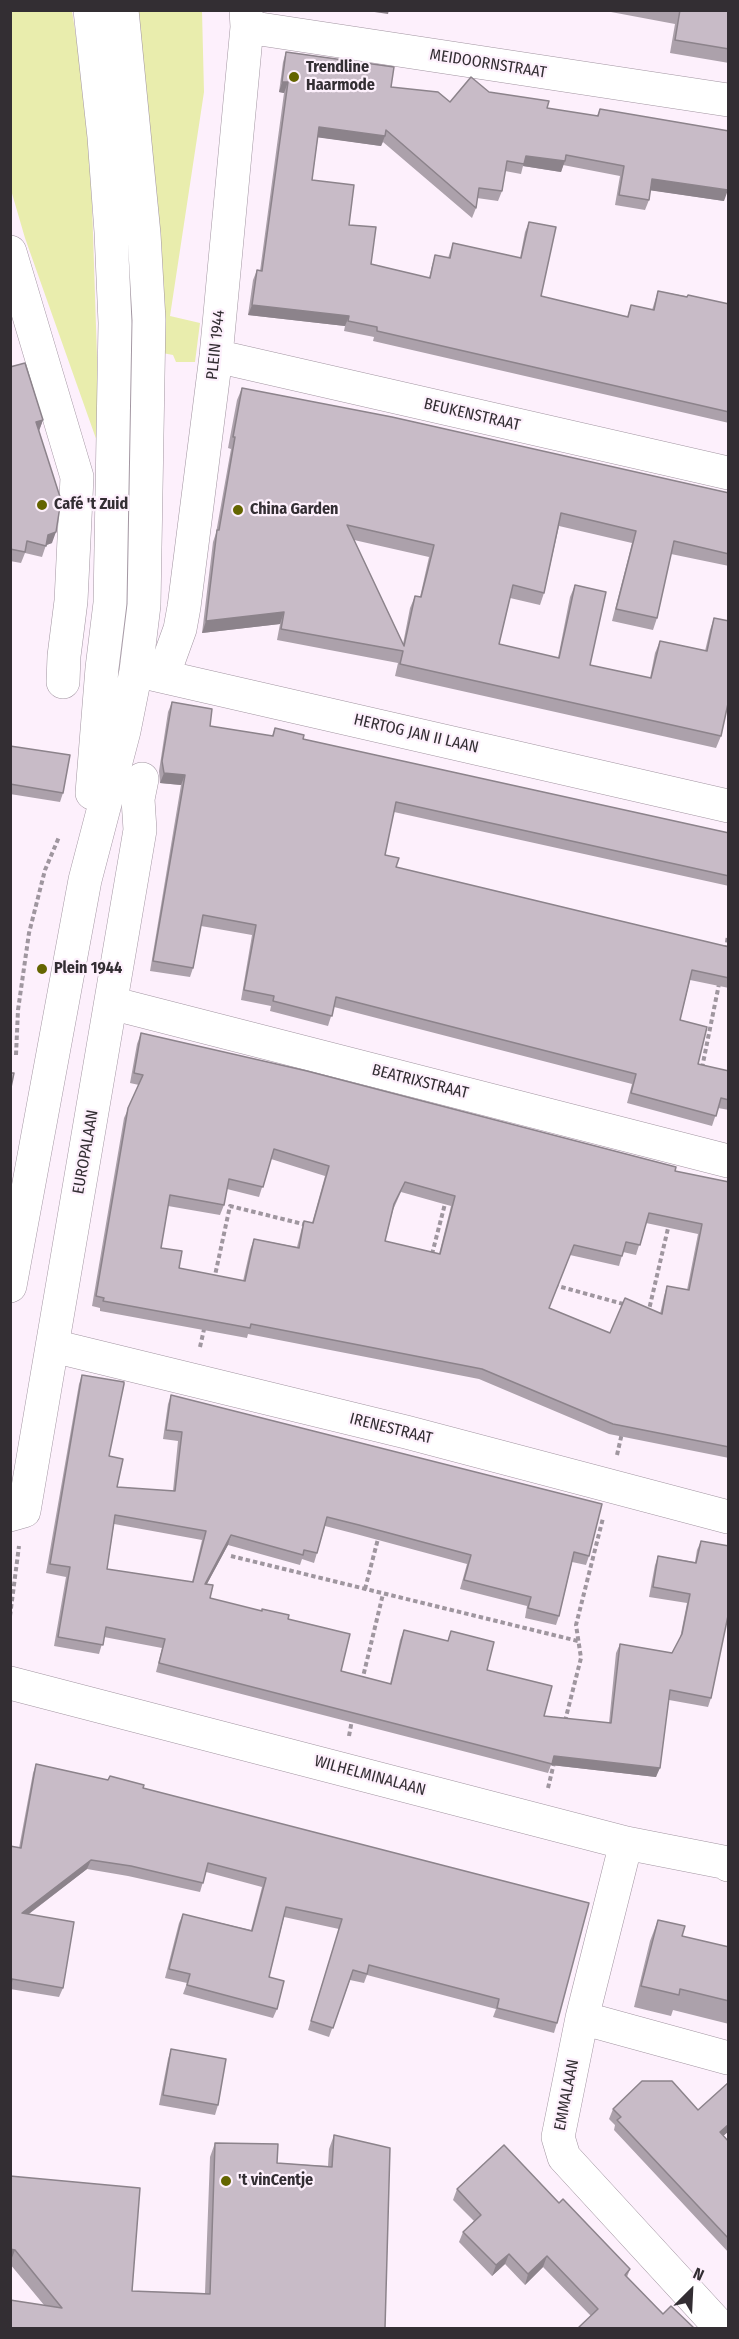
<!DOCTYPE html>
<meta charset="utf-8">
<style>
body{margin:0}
#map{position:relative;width:739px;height:2339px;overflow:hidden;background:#fdf0fc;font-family:"Fira Sans Condensed",sans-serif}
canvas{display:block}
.frame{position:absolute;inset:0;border:12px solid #332e33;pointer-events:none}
.north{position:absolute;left:661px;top:2261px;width:60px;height:60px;-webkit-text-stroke:4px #fdf0fc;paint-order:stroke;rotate:24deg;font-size:16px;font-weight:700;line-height:24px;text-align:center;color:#332e33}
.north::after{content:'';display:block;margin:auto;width:21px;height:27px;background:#332e33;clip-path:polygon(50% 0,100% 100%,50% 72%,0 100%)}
</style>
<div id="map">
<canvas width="739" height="2339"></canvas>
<div class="frame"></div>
<div class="north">N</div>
</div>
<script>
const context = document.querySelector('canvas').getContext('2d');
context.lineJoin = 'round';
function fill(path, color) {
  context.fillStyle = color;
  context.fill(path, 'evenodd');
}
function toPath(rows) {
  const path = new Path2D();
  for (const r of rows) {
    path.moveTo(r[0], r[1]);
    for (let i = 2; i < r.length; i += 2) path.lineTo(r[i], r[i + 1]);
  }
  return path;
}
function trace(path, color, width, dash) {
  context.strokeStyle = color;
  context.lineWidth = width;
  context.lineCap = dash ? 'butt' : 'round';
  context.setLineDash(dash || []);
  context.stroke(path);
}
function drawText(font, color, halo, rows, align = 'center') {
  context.font = font + ' "Fira Sans Condensed",sans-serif';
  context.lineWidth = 4.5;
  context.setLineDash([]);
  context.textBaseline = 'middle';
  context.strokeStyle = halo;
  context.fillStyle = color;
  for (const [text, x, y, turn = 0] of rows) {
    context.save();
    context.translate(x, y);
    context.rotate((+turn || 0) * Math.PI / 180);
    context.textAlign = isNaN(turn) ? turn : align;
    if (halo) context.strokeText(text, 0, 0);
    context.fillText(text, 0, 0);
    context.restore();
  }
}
fill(toPath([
 [11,11,72,11,83,80,91,172,100,450,25,238,11,190],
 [129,11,202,11,204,92,170,316,200,323,195,362,176,362,173,355,157,352]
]), '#e9edad');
const minor = toPath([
 [247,27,728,100],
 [10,252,77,477,71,601,64,656,63,682],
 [216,356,728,473],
 [143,672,728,806],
 [163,676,180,629,184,607,216,356,247,27,246,10],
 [111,1003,728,1161],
 [53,1346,406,1432,728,1517],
 [10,1515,24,1511,140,830,138,799,142,779],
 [10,1683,626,1843,728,1863,728,1865],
 [626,1843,582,2018,558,2137,564,2157,721,2328],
 [582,2018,728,2058]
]);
const secondary = toPath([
 [90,10,104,137,111,232,115,323,110,603,102,668,92,793],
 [10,1286,85,880,124,731,136,671,144,605,149,320,144,234,122,10]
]);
trace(minor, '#a295a1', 34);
trace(secondary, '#a295a1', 34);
trace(toPath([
 [726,950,728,935],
 [16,1055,18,1010,29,933,45,870,59,837],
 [702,1068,719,984],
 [432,1254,446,1200],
 [214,1280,230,1206,307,1225],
 [554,1285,627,1305],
 [648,1314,669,1224],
 [200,1347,205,1325],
 [617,1455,622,1433],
 [231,1556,578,1641],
 [365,1589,379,1535],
 [10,1616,19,1546],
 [362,1681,383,1594],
 [565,1721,581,1658,576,1625,603,1518],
 [349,1736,352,1720],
 [548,1788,554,1763]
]), '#9f969f', 4, [4.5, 3]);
trace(minor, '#fff', 33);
trace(secondary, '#fff', 33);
fill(toPath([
 [612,10,729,10,729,63,670,53,675,24,611,12],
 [286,52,391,87,450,102,489,92,547,108,597,116,600,109,724,201,650,190,649,200,645,210,615,205,620,176,563,165,561,172,523,166,521,174,505,171,502,191,498,201,477,198,476,208,472,218,383,142,381,146,318,137,312,180,349,225,371,264,429,278,432,266,435,255,448,258,453,243,520,258,525,232,529,222,541,296,627,317,631,305,652,310,658,291,729,304,729,423,373,341,374,337,344,331,345,326,248,315,253,280,257,270,260,271,284,93,279,92,283,62],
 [10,367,43,420,39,430,52,543,46,545,42,557,25,553,21,563,10,561],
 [242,388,729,493,729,566,671,554,657,618,653,630,612,621,632,543,559,526,544,593,540,605,510,598,499,644,558,658,570,597,575,585,590,665,650,678,655,653,660,641,705,651,710,630,714,618,721,736,716,748,395,676,398,663,277,640,280,624,202,633,213,542,216,533,231,449,228,448,237,400],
 [354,540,429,557,420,597,415,596,410,608,403,644],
 [172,702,210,726,272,736,275,728,303,739,729,833,729,886,394,812,385,855,396,867,729,947,729,988,690,980,680,1020,698,1064,729,1071,729,1110,718,1108,712,1126,627,1103,632,1084,334,1007,328,1026,270,1011,271,1006,241,1000,252,935,201,926,193,968,190,977,150,971,181,785,160,783,159,771,168,712],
 [10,746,63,793,60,802,10,794],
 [141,1033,675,1171,729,1182,729,1458,609,1434,479,1379,248,1334,247,1338,100,1311,100,1308,92,1306,124,1118,139,1085,130,1083,137,1044],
 [271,1159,325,1176,312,1223,304,1221,301,1231,297,1247,254,1239,250,1250,243,1281,179,1268,161,1248,168,1206,220,1215,224,1205,227,1189,259,1197],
 [401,1192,451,1206,439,1254,385,1241,393,1210],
 [646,1223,698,1234,687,1290,667,1286,664,1296,660,1314,610,1333,549,1308,570,1255,619,1266,623,1252,636,1255],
 [82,1375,109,1456,117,1487,173,1491,178,1441,163,1439,168,1404,171,1395,589,1556,586,1565,572,1562,559,1616,556,1625,525,1618,527,1606,460,1589,467,1564,356,1534,325,1526,314,1563,302,1559,300,1565,228,1545,207,1584,210,1598,288,1619,341,1671,390,1684,400,1640,404,1630,448,1641,451,1631,487,1670,544,1716,609,1723,616,1653,620,1644,672,1653,680,1638,687,1603,649,1597,655,1565,658,1556,695,1562,697,1550,701,1541,711,1698,708,1707,669,1700,656,1777,551,1765,548,1773,156,1672,162,1648,104,1637,99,1654,54,1646,66,1577,46,1573,79,1384],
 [114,1524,202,1540,192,1582,107,1569],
 [36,1764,143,1788,557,2023,554,2033,493,2017,496,2009,367,1975,364,1983,350,1980,329,2037,308,2030,339,1929,284,1917,269,1977,277,2009,273,2018,183,1994,187,1983,165,1978,179,1923,183,1914,251,1930,262,1887,206,1872,200,1892,128,1876,87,1869,29,1914,63,1988,59,1997,10,1989,19,1848,33,1773],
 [658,1920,682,1936,729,1947,729,2024,673,2010,671,2016,634,2007,650,1941],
 [171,2049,218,2105,215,2115,159,2105,168,2059],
 [729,2082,729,2131,723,2136,729,2142,729,2253,614,2130,615,2125,609,2119,613,2109,698,2110],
 [334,2135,385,2328,10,2328,44,2305,10,2264,10,2176,132,2291,205,2293,210,2157,215,2143,277,2163,328,2166,329,2149],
 [457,2189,559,2203,630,2269,627,2277,663,2314,694,2328,591,2316,543,2267,525,2285,505,2264,492,2276,459,2242,463,2232,474,2221,453,2200]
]), '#aca1ab');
fill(toPath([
 [361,10,389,10,388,14],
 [282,82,288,82,284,93,279,92],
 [319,127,385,136,381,146,315,137],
 [526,156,565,161,561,172,523,166],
 [652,179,728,190,724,201,648,190],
 [252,305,349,316,345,326,248,315],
 [43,420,39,431,36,422],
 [56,532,52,543,44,546,48,535],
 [284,612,280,624,202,633,206,621],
 [164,773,185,775,181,785,160,783],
 [231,1535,228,1545,202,1593,205,1584],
 [554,1756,660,1768,656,1777,551,1765],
 [91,1860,87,1869,18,1922,22,1913],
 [729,2124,729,2131,716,2142,720,2132],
 [10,2249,15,2250,10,2263],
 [509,2254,505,2264,492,2276,496,2265],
 [547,2256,543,2267,525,2285,528,2274]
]), '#8c838b');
const building = toPath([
 [680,10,729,10,729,49,675,40,680,10],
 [286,52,394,67,391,87,438,92,450,102,471,77,489,92,549,101,547,108,598,116,600,109,729,131,729,186,728,190,652,179,649,200,619,195,624,166,566,155,565,161,526,156,524,164,507,161,502,191,479,188,476,208,386,130,385,136,319,127,312,180,354,185,349,225,376,227,371,264,430,278,435,255,450,258,453,243,521,258,529,222,556,227,541,296,628,317,631,305,654,310,658,291,687,297,688,295,729,304,729,412,377,331,377,327,348,321,349,316,252,305,257,270,262,271,288,82,282,82,286,52],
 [25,363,43,420,36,422,61,500,56,532,48,535,46,546,27,541,25,552,10,549,10,367,25,363],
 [242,388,392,417,729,493,729,554,674,541,657,618,616,609,636,531,561,513,544,593,513,585,499,644,559,658,575,585,606,592,590,665,651,678,660,641,707,651,714,618,729,621,729,699,721,736,400,664,403,651,281,629,284,612,206,621,217,530,219,530,235,437,233,437,242,388],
 [347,525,434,545,421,597,415,596,404,646,347,525],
 [172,702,212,709,210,726,273,736,275,728,304,735,303,739,729,833,729,876,396,802,385,855,399,858,396,867,729,947,729,978,692,970,680,1020,707,1027,698,1064,729,1071,729,1100,721,1098,716,1116,631,1093,636,1074,336,997,332,1016,273,1001,274,996,244,990,256,925,203,915,193,968,153,961,185,775,164,773,162,761,172,702],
 [10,746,70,755,63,793,10,784,10,746],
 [141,1033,307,1071,676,1167,675,1171,729,1182,729,1447,613,1424,482,1369,251,1324,250,1328,103,1301,104,1298,96,1296,128,1108,143,1075,134,1073,141,1033],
 [274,1149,329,1166,313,1223,304,1221,299,1248,254,1239,245,1281,179,1268,182,1251,161,1248,170,1195,224,1205,229,1179,263,1187,274,1149],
 [405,1182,455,1196,440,1254,385,1241,394,1204,405,1182],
 [649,1213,702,1224,689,1290,667,1286,662,1314,625,1298,610,1333,549,1308,574,1245,622,1256,626,1242,640,1245,649,1213],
 [10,1073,14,1073,10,1092,10,1073],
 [82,1375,124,1382,124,1384,109,1456,123,1459,117,1487,175,1491,182,1432,166,1430,171,1395,602,1504,589,1556,574,1552,559,1616,528,1608,531,1597,464,1580,471,1555,359,1525,327,1517,317,1553,304,1550,303,1555,231,1535,205,1584,213,1585,210,1598,262,1611,262,1609,289,1615,288,1619,350,1634,341,1671,391,1684,404,1630,448,1641,451,1631,494,1642,487,1670,552,1686,544,1716,611,1723,620,1644,672,1653,682,1634,690,1594,653,1587,658,1556,696,1563,701,1541,729,1546,729,1611,711,1698,670,1690,660,1768,554,1756,552,1764,159,1663,165,1639,106,1627,103,1645,58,1637,70,1567,50,1564,82,1375],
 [115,1515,206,1531,193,1582,107,1569,115,1515],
 [36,1764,108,1780,110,1776,144,1785,143,1788,589,1903,557,2023,497,2008,499,1999,369,1965,367,1974,353,1970,333,2028,311,2021,342,1919,286,1907,269,1977,284,1981,277,2009,187,1985,190,1974,169,1969,183,1914,252,1931,266,1878,208,1863,203,1883,131,1866,91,1860,22,1913,74,1922,63,1988,12,1979,10,1987,10,1846,21,1848,36,1764],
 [658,1920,685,1926,682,1936,729,1947,729,2001,680,1989,679,1995,641,1986,658,1920],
 [171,2049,226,2059,218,2105,163,2095,171,2049],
 [642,2081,672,2081,698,2110,729,2082,729,2124,720,2132,729,2142,729,2239,617,2120,621,2117,613,2109,642,2081],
 [334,2135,390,2148,385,2328,10,2328,10,2300,62,2308,15,2250,10,2249,10,2176,140,2188,132,2291,210,2294,215,2143,278,2144,277,2163,332,2167,334,2135],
 [504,2145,559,2203,563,2199,630,2269,625,2275,663,2314,671,2306,694,2328,578,2328,598,2309,547,2256,528,2274,509,2254,496,2265,463,2232,481,2215,457,2189,504,2145]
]);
fill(building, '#c8bbc7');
trace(building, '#8c838b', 1.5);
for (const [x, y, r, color] of [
 [294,77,6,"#646500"],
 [42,505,6,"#646500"],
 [238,510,6,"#646500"],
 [42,969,6,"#646500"],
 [226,2181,6,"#646500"]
]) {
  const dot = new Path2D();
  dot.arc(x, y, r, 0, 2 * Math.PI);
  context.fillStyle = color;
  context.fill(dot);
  trace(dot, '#fdf0fc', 2);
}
drawText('16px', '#332e33', '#fdf0fc', [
 ["MEIDOORNSTRAAT",488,64,9],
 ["PLEIN 1944",216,345,-84],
 ["BEUKENSTRAAT",472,415,13],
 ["HERTOG JAN II LAAN",416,734,13],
 ["BEATRIXSTRAAT",420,1082,14],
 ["EUROPALAAN",86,1152,-80],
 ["IRENESTRAAT",391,1429,14],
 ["WILHELMINALAAN",370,1776,15],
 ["EMMALAAN",567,2095,-79]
]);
drawText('bold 16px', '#332e33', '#fdf0fc', [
 ["Trendline",306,68],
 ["Haarmode",306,86],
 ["Café 't Zuid",54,505],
 ["China Garden",250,510],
 ["Plein 1944",54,969],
 ["'t vinCentje",238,2181]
], 'left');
</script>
